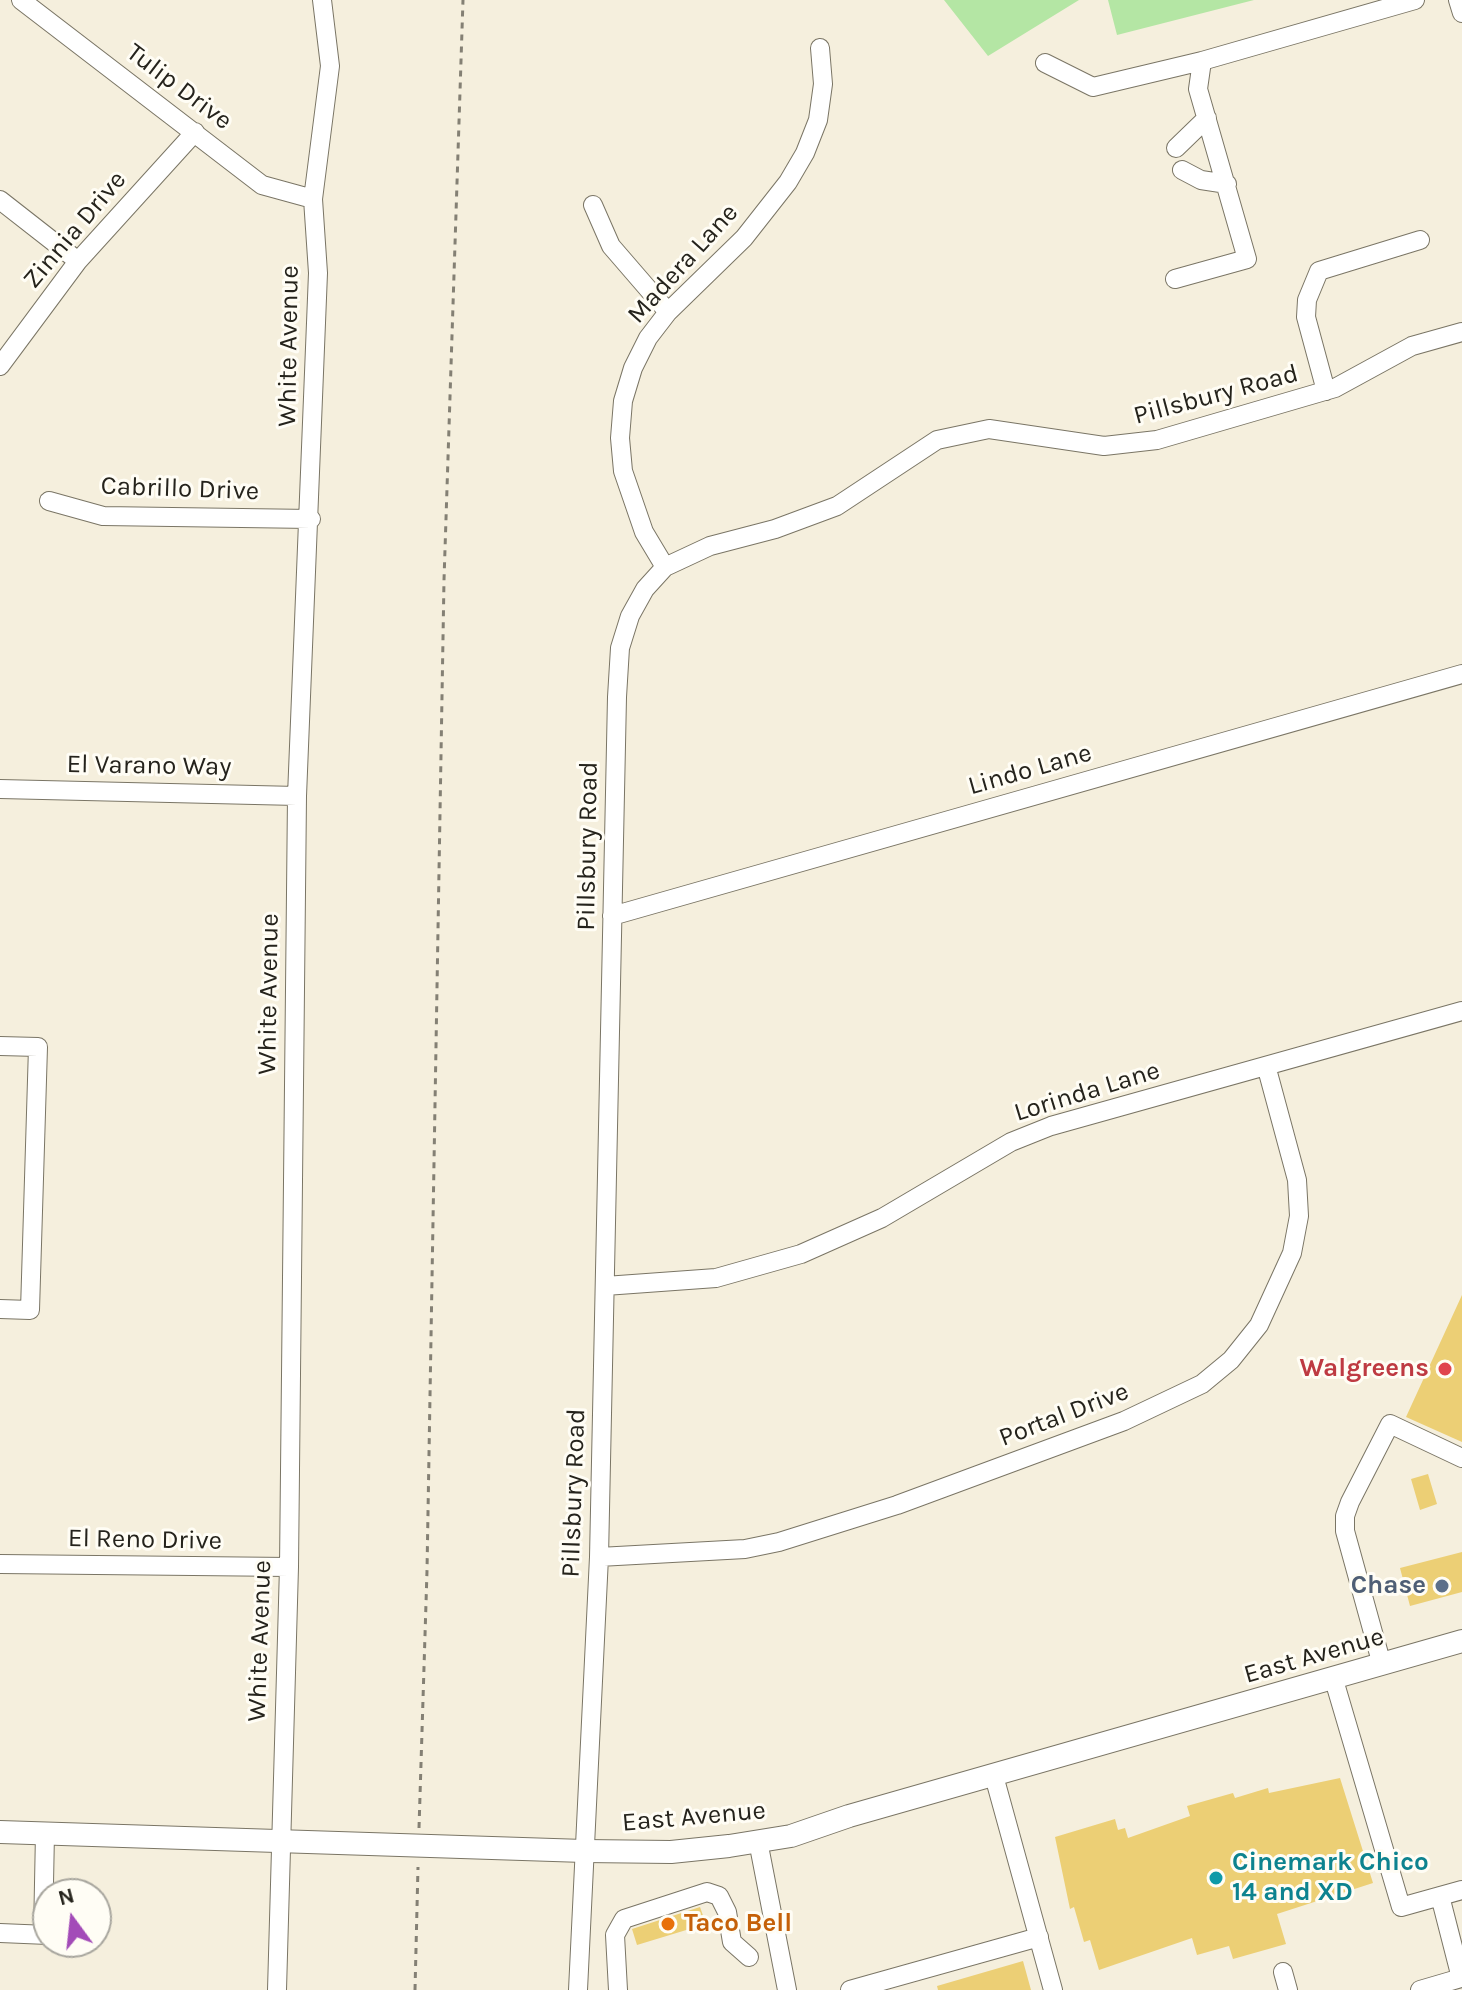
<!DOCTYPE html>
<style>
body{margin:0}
#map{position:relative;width:1462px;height:1990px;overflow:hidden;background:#f5efdd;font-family:Karla,sans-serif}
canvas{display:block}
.north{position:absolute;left:32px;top:1878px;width:80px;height:80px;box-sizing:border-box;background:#fffdf5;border:2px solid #a8a69e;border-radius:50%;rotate:345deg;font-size:22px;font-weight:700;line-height:32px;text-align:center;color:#25231c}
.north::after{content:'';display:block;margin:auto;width:28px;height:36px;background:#a34bb8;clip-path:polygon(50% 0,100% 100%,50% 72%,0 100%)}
</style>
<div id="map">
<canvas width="1462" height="1990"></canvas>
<div class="north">N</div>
</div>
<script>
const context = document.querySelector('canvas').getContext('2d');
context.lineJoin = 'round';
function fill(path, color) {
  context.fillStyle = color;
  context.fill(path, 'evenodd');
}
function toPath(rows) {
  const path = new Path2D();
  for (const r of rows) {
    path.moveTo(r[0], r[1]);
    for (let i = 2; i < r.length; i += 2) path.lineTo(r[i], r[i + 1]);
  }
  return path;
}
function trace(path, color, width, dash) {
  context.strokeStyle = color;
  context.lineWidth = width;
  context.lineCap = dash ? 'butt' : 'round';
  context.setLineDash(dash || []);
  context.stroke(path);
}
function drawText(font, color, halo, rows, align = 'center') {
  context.font = font + ' Karla,sans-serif';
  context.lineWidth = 6;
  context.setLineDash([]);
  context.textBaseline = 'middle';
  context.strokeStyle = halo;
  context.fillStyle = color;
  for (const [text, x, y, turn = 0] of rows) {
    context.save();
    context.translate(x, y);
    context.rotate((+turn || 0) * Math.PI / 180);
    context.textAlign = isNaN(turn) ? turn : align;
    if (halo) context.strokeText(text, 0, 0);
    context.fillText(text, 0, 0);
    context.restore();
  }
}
fill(toPath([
 [944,0,1079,0,988,56],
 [1108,0,1254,0,1117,35]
]), '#b4e6a4');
fill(toPath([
 [1462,1295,1462,1442,1406,1417],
 [1428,1474,1437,1504,1420,1510,1411,1479],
 [1462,1552,1462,1592,1410,1606,1400,1568],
 [1340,1778,1373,1883,1277,1914,1286,1944,1233,1959,1229,1946,1197,1955,1192,1938,1099,1970,1090,1940,1084,1942,1074,1907,1070,1909,1055,1837,1115,1819,1118,1830,1125,1828,1128,1838,1190,1816,1187,1806,1233,1793,1235,1798,1268,1788,1269,1793],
 [700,1907,706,1924,637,1945,632,1929],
 [1023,1961,1031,1990,938,1990,937,1986]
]), '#eccf75');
const minor = toPath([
 [21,0,262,185,313,199],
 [1458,0,1462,13],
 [1045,63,1093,87,1202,61],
 [1176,148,1207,118],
 [1182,170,1201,180,1227,184],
 [0,200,78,261],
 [593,205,611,246,668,312],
 [1175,279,1247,259,1198,89,1202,61,1415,0],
 [0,366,78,261,195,132],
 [1326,391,1306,317,1307,300,1319,271,1420,240],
 [49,501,103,516,311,519],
 [665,567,644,532,623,471,620,438,623,401,633,368,648,338,668,312,744,238,788,182,805,153,818,120,823,84,820,48],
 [0,789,297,796],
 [612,916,1462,674],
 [0,1046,38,1047,30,1310,0,1309],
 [605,1286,716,1278,801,1254,882,1218,1011,1142,1051,1126,1462,1011],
 [599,1557,745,1549,779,1542,897,1505,1124,1421,1202,1384,1231,1360,1259,1325,1292,1253,1299,1216,1297,1180,1267,1069],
 [0,1564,289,1567],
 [1382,1665,1345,1531,1345,1516,1350,1502,1390,1424,1462,1458],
 [1334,1680,1401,1907,1462,1890],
 [994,1776,1053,1990],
 [758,1841,787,1990],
 [0,1933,48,1935],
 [43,1934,45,1833],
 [1283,1972,1288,1990],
 [277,1990,289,1567,297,796,318,273,313,199,330,66,322,0],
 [578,1990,599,1557,617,697,620,648,630,616,645,589,665,567,710,546,775,529,837,506,937,440,989,429,1104,446,1157,440,1335,388,1412,346,1462,332],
 [618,1990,615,1935,624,1919,707,1892,719,1896,727,1912,732,1942,749,1957],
 [850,1990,1039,1937],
 [1420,1990,1461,1978,1440,1896]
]);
const major = toPath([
 [0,1832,584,1851,671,1852,729,1846,791,1836,849,1816,1462,1641]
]);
trace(minor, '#7a7565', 20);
trace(major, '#7a7565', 24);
trace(toPath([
 [419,1828,427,1571,444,580,463,0],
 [415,1990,418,1867]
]), '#848074', 3, [6, 6]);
trace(minor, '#fff', 18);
trace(major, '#fff', 22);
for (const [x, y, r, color] of [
 [1445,1369,8,"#e0444e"],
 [1442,1586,8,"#5c6f8a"],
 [1216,1878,8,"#0f9aa8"],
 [668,1924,8,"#e8710a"]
]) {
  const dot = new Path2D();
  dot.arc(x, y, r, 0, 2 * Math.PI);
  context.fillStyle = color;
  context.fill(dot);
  trace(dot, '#fffdf5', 3);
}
drawText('26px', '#25231c', '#fffdf5', [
 ["Tulip Drive",179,87,37],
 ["Zinnia Drive",75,230,-50],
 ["Madera Lane",683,264,-48],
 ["White Avenue",289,346,-89],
 ["Pillsbury Road",1216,395,-15],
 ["Cabrillo Drive",180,489,2],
 ["El Varano Way",149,766,1],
 ["Lindo Lane",1030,770,-16],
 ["Pillsbury Road",588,846,-89],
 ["White Avenue",269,994,-89],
 ["Lorinda Lane",1087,1092,-17],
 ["Portal Drive",1064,1415,-21],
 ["Pillsbury Road",574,1493,-88],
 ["El Reno Drive",145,1540,1],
 ["White Avenue",260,1641,-88],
 ["East Avenue",1314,1656,-16],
 ["East Avenue",694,1817,-5]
]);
drawText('bold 26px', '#be3a42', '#fffdf5', [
 ["Walgreens",1429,1369]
], 'right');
drawText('bold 26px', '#4e5e75', '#fffdf5', [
 ["Chase",1426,1586]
], 'right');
drawText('bold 26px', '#0d838f', '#fffdf5', [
 ["Cinemark Chico",1232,1863],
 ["14 and XD",1232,1893]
], 'left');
drawText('bold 26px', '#c56008', '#fffdf5', [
 ["Taco Bell",684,1924]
], 'left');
</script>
